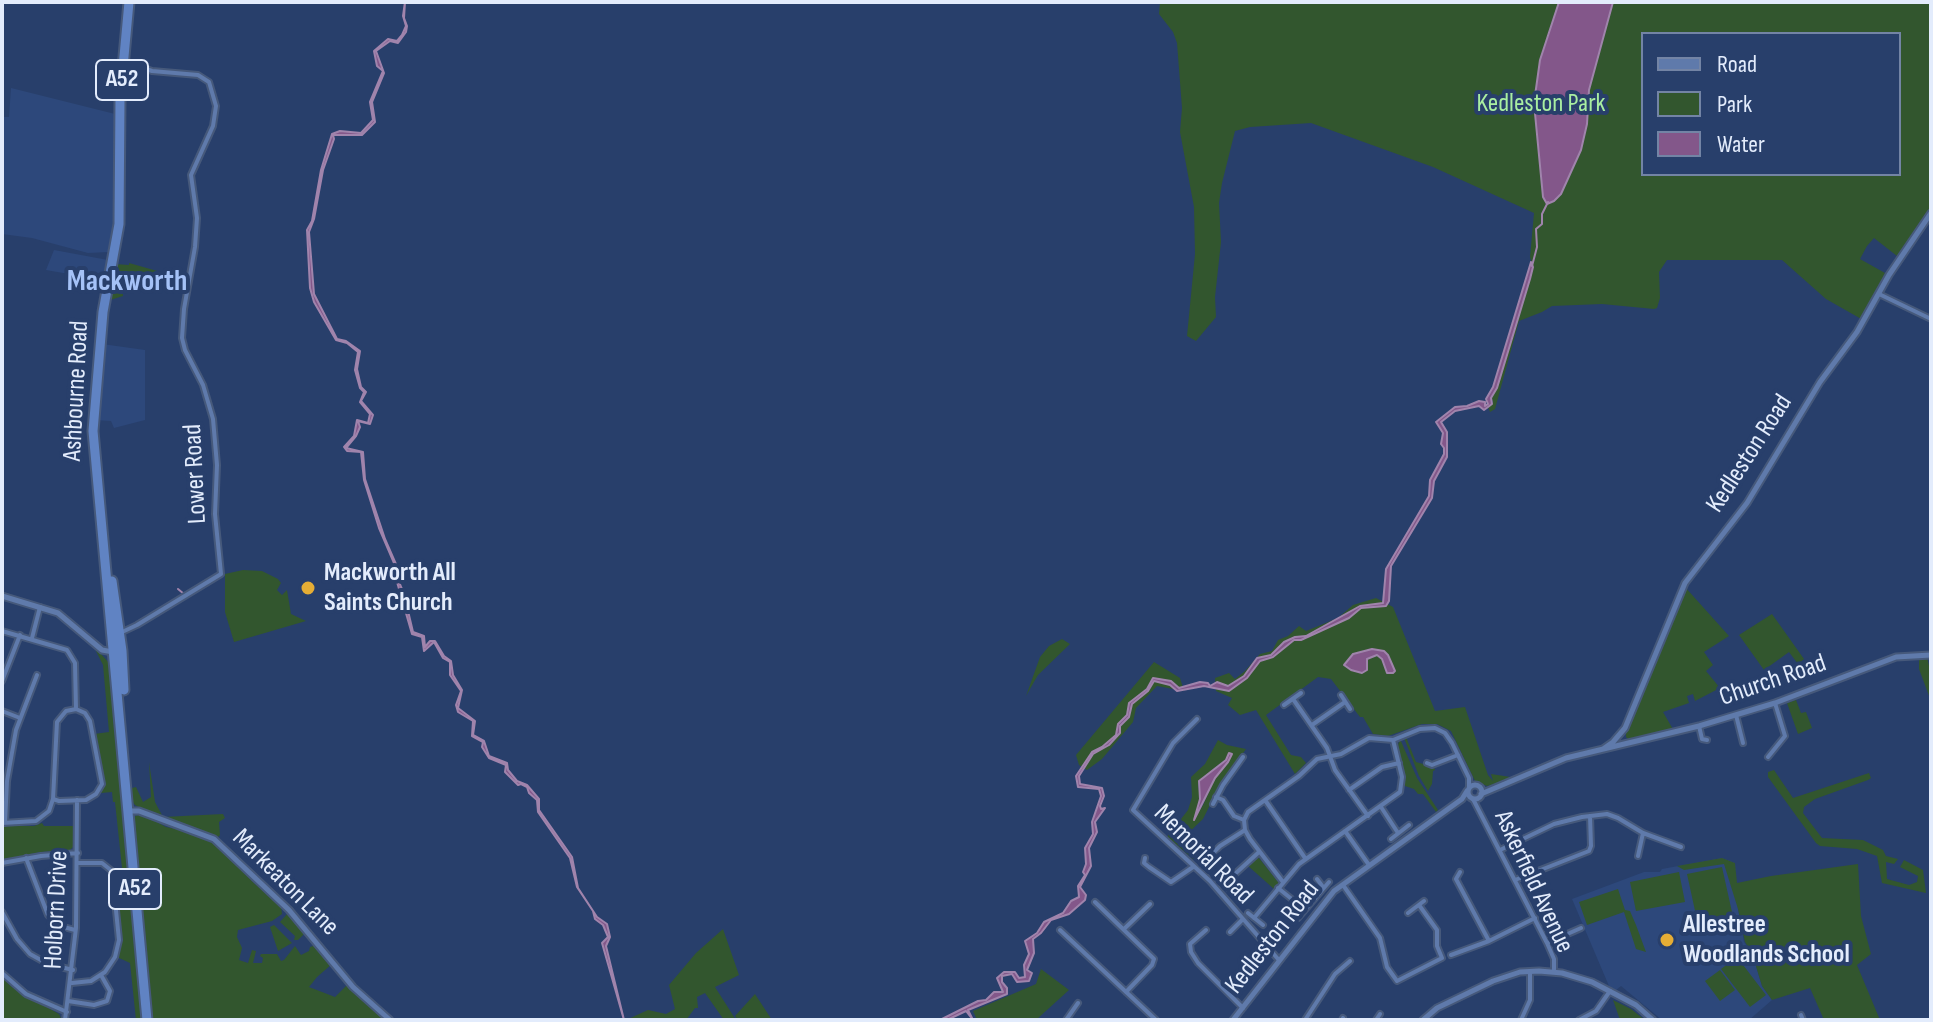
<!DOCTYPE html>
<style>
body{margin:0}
#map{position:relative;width:1933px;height:1022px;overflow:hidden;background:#283f6b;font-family:"Sofia Sans Condensed",sans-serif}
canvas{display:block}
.frame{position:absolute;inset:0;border:4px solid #e3ecfc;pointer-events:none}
.legend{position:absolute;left:1641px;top:32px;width:260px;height:144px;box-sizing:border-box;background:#283f6b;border:2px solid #7384a5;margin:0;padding:10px 14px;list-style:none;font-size:24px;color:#e3ecfc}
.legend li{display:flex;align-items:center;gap:16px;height:40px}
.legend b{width:40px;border:2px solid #7384a5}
</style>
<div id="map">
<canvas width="1933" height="1022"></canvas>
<div class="frame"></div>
<ul class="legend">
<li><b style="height:10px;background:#5f7aab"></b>Road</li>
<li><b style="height:22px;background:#32562e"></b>Park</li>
<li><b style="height:22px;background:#83578a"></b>Water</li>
</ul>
</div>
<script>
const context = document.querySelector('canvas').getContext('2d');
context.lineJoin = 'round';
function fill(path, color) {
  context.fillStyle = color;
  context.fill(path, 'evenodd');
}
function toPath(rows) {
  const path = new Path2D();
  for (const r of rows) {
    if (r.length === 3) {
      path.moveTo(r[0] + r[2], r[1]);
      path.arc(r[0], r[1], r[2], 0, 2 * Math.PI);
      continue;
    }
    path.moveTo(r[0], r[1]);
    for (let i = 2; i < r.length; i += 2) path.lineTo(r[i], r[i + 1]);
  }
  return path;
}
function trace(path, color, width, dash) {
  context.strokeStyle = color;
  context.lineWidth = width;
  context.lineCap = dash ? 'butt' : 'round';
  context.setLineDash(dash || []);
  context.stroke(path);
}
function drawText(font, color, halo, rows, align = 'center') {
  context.font = font + ' "Sofia Sans Condensed",sans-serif';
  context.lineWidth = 8;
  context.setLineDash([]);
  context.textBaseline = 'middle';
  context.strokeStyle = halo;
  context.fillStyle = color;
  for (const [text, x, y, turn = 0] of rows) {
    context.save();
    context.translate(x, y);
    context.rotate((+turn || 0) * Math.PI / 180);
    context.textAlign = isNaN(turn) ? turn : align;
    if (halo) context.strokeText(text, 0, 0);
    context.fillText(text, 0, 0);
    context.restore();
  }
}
fill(toPath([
 [11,88,115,114,116,217,109,252,88,253,32,238,2,234,2,117,9,117],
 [54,250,108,260,103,280,46,270],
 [102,344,145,350,145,420,114,428,111,421,96,420],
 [1722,858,1735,863,1738,909,1744,942,1752,953,1762,986,1772,1000,1749,1020,1662,1020,1621,986,1616,990,1609,986,1572,899,1644,872,1660,872,1662,869]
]), '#2d487b');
fill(toPath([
 [1160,2,1931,2,1931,208,1897,256,1874,238,1867,246,1860,259,1885,273,1863,320,1826,299,1782,260,1667,260,1659,272,1660,298,1657,308,1654,309,1602,304,1552,306,1542,312,1519,321,1495,409,1490,412,1488,407,1493,402,1491,398,1497,388,1533,267,1530,257,1534,213,1433,167,1311,123,1250,127,1235,131,1222,183,1219,203,1221,242,1215,297,1216,317,1196,341,1187,336,1195,254,1194,207,1180,132,1182,108,1177,43,1173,32,1159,14],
 [1643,34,1899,34,1899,174,1643,174],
 [129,263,175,276,175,286,131,274,122,280,123,296,107,301,115,264,129,265],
 [243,570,262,571,278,579,281,583,277,590,282,595,287,590,291,614,306,621,234,642,225,612,225,574],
 [1685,587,1729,636,1704,652,1713,665,1706,671,1720,688,1695,701,1693,694,1687,696,1689,703,1663,712,1674,731,1630,741,1626,737,1626,729],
 [1376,598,1393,607,1435,711,1465,707,1488,775,1493,781,1491,774,1517,778,1487,786,1475,781,1451,731,1437,724,1422,724,1388,736,1373,734,1363,717,1360,717,1331,679,1318,677,1266,715,1291,755,1301,757,1306,763,1295,774,1256,710,1240,715,1228,705,1232,698,1216,691,1215,678,1229,673,1235,679,1245,671,1260,654,1272,651,1278,640,1288,636,1299,626,1306,631,1338,618,1353,605],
 [1772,614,1804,659,1798,664,1789,652,1764,670,1739,635],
 [1062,639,1070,644,1038,675,1026,696,1040,657,1049,646],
 [93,645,110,664,144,1020,136,1020,130,963,117,957,120,941,114,869,122,868,115,802,113,802,112,792,101,793,104,779,94,734,109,732,103,665],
 [1927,657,1931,675,1931,701,1919,669,1919,658],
 [1154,662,1180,678,1184,691,1157,686,1136,708,1133,722,1102,759,1087,770,1079,765,1076,755],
 [1796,700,1801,713,1806,712,1812,728,1798,734,1787,703],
 [1406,737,1416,762,1434,767,1435,770,1433,771,1432,784,1428,791,1419,776,1404,738],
 [1400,739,1417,778,1438,810,1436,812,1423,794,1418,794,1414,789,1405,786,1398,745],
 [1218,740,1227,745,1246,749,1219,787,1203,819,1181,840,1195,857,1193,859,1167,837,1188,810,1192,797,1191,777,1205,764],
 [1229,754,1228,762,1215,778,1203,805,1194,820,1200,799,1198,784,1202,778,1226,759],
 [149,762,155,802,163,817,223,814,225,818,219,822,220,835,216,839,198,831,163,821,135,805,132,801,132,788,136,787,143,802,151,797],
 [1774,770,1793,798,1869,773,1871,778,1868,780,1815,799,1804,807,1803,813,1822,838,1863,840,1883,850,1886,856,1898,859,1894,864,1886,862,1887,879,1909,885,1917,882,1918,876,1900,867,1904,860,1923,870,1926,893,1882,883,1877,856,1857,849,1820,846,1816,843,1768,777,1768,772],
 [142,814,166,827,181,830,216,844,253,882,281,907,282,914,272,921,238,930,237,937,242,948,239,960,248,963,252,950,256,951,253,963,262,963,263,958,260,956,261,954,277,954,281,961,284,960,295,946,301,955,309,951,310,947,313,946,310,939,332,964,317,977,309,987,335,997,347,985,386,1020,149,1020,133,821,135,816],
 [42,823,44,826,75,826,74,846,70,850,41,852,2,860,2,826,34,826],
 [1255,857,1259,858,1279,883,1274,889,1247,865],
 [1722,858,1735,863,1737,883,1771,876,1858,864,1861,916,1871,954,1857,965,1880,1020,1824,1020,1810,988,1772,1000,1762,986,1752,953,1745,942,1738,909,1724,864,1684,870,1677,866],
 [1722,867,1734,921,1699,929,1687,874],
 [1679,872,1685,902,1636,911,1630,882],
 [1618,889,1625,910,1630,911,1636,925,1646,952,1636,949,1624,912,1587,925,1579,902],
 [287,914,306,932,298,940,294,940,295,936,280,922],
 [274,925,292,943,278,951,270,927],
 [723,929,739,975,715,987,736,1020,724,1020,705,993,697,997,698,1008,695,1008,686,1020,626,1020,648,1010,666,1014,675,1009,669,985,696,953],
 [1737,957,1766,995,1750,1007,1721,969],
 [1041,969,1069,990,1036,1020,977,1020,973,1011,1036,984],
 [1720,970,1735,990,1720,1001,1705,981],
 [2,977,12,987,59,1014,62,1020,2,1020],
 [755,994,772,1020,738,1020,735,1016],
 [1613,1000,1631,1009,1645,1020,1620,1020]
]), '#32562e');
const water = toPath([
 [405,2,404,18,407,26,406,32,398,43,390,41,376,51,384,73,372,102,375,122,362,135,333,135,334,139,323,170,314,219,309,232,314,294,337,339,346,341,360,351,357,369,361,387,366,392,361,401,373,415,370,424,358,421,360,427,356,436,346,448,363,452,365,479,385,539,402,578,399,582,404,594,413,632,424,636,425,647,430,641,435,641,444,656,451,661,453,675,462,690,458,708,475,721,473,735,484,741,489,756,507,763,508,770,517,781,527,785,539,799,539,810,572,857,578,888,597,917,607,924,610,937,606,946,624,1020,602,943,608,937,603,925,595,919,593,911,577,887,570,858,538,812,537,800,529,793,527,787,521,784,518,785,505,772,506,765,489,758,482,747,483,742,472,736,473,721,458,712,456,705,461,691,450,675,450,662,443,658,434,642,424,651,422,637,412,634,397,582,400,577,379,528,364,480,361,452,347,451,344,447,354,436,357,420,368,423,370,414,360,402,364,392,360,388,355,370,358,352,347,343,336,340,314,302,310,288,307,230,312,221,321,170,332,134,340,131,361,133,373,120,370,102,383,71,377,66,374,51,388,39,397,41,402,35,406,26,403,16,405,2],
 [1559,2,1613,2,1589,90,1587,124,1581,150,1561,194,1554,201,1547,204,1543,197,1534,103,1540,60,1559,2],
 [1531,262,1533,267,1530,279,1497,388,1491,398,1492,404,1484,410,1479,406,1455,411,1441,422,1447,432,1447,457,1434,481,1432,498,1391,566,1389,601,1386,606,1361,608,1349,618,1301,640,1294,640,1273,657,1260,661,1247,678,1229,691,1204,686,1177,691,1170,685,1154,681,1148,691,1132,704,1129,717,1120,726,1120,733,1109,745,1093,754,1079,776,1080,784,1102,788,1104,796,1100,806,1101,809,1105,808,1095,822,1097,832,1089,848,1091,866,1080,887,1086,895,1085,900,1069,914,1051,920,1041,933,1033,939,1034,953,1027,970,1032,973,1029,981,1017,982,1012,974,1002,976,1002,982,1007,988,1007,994,968,1010,973,1020,966,1011,947,1020,940,1020,978,1001,986,1000,994,992,1003,992,997,978,1004,972,1015,972,1019,978,1025,977,1024,965,1029,954,1025,941,1037,933,1044,922,1063,913,1071,901,1079,897,1078,886,1085,875,1083,872,1086,864,1085,848,1093,834,1092,822,1101,796,1099,789,1078,787,1076,776,1092,752,1102,747,1116,735,1118,724,1127,715,1129,703,1147,689,1153,678,1171,681,1179,688,1200,682,1208,683,1210,686,1217,682,1228,686,1244,676,1257,658,1271,655,1284,642,1295,637,1306,636,1360,606,1383,603,1386,569,1429,496,1430,480,1444,454,1444,448,1441,444,1443,433,1436,422,1455,407,1467,406,1479,401,1485,402,1485,406,1488,404,1486,399,1493,387,1531,262],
 [1372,649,1384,651,1388,655,1395,671,1393,673,1387,673,1382,659,1377,655,1367,659,1367,670,1362,673,1351,670,1344,665,1353,654,1372,649],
 [1229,753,1232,754,1228,762,1215,778,1194,820,1200,799,1199,781,1226,760,1229,753]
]);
fill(water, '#83578a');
trace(water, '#a084ac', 2);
trace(toPath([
 [1532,266,1537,247,1536,229,1542,224,1542,214,1548,202],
 [178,589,184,594]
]), '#a084ac', 2);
const minor = toPath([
 [1879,294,1931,319],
 [2,631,67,650,75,663,76,709],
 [120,633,137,625,221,574,215,514,217,465,213,419,203,385,185,350,182,338,184,309,195,247,197,218,191,175,213,126,216,106,209,82,198,75,152,71,138,66,125,66],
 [32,638,40,607],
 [2,681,20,635],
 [1341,695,1350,709],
 [1293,699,1327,748,1335,770,1368,816],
 [1284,705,1301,693],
 [2,711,20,718],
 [1736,715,1743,743],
 [1197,719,1173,743,1133,810,1210,881,1278,959],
 [1312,725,1345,702],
 [1699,726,1702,739,1707,740],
 [1768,757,1785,736,1775,703],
 [1427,763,1432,765,1458,755],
 [1349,790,1382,767,1399,763],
 [1216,797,1223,800,1234,816,1244,820],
 [53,799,59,801,86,800,96,794,102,784,90,721,85,713,76,709],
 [1473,799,1547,943,1554,959,1554,972],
 [1265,800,1305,858],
 [1213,804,1223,785,1243,757],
 [1381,807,1398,833],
 [2,823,36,821,49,811,53,799,57,722,66,711,76,709],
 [5,823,7,781,16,730,37,675],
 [1345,831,1369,865],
 [1391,839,1409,825],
 [1500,850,1554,824,1582,817,1607,814,1618,818,1643,833,1681,847],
 [1638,856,1643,833],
 [1200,857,1208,867],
 [26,858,48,915,60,926,75,930],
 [1145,858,1144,863,1149,867,1171,882,1193,867],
 [1204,862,1220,846,1245,830],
 [2,863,41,856,78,853],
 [1460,872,1456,879,1489,941],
 [1219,879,1229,889],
 [1317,879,1323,887],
 [1515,880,1589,851,1591,846,1590,816],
 [1283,882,1250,839,1245,830,1244,820,1248,812,1299,776,1317,759,1341,754,1369,738,1393,740,1420,729,1435,728,1445,733,1452,743,1469,778,1469,787],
 [1224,884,1259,852],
 [1343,885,1380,938,1387,967,1397,981,1442,958,1437,946,1437,930,1419,905],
 [1278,888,1304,909],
 [1095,902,1154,959,1152,965,1126,992],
 [2,912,17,939,30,954,48,964,73,970],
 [1248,913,1263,925],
 [1408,913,1424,901],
 [1254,918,1299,864,1400,792,1402,777,1393,740],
 [1298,918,1329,882],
 [1124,929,1150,904],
 [1060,930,1156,1020],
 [1206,930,1190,944,1191,952,1198,963,1243,1008],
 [1230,932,1243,919],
 [1547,943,1581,928],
 [1451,955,1489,941,1535,918],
 [1252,958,1263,944],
 [2,973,26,994,67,1012],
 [72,983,91,981,105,972,115,957,119,940,112,871,102,863,78,863],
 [68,1001,94,1005,107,1001,110,991,101,975],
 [1801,1015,1803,1020],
 [65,1020,76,928,77,800],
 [1066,1020,1078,1003],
 [1305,1020,1335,974,1350,961],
 [1342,1020,1343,1018],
 [1376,1020,1380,1014],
 [1521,1020,1530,1000,1530,971],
 [1579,1020,1596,1011,1610,991]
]);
const tertiary = toPath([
 [2,596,58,613,102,650,113,652],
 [1603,749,1613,742,1625,728,1685,583,1747,503,1820,382,1857,332,1889,275,1931,213],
 [1475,792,7],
 [1481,794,1566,758,1699,726,1775,703,1896,657,1931,655],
 [129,811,139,811,214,839,289,910,353,987,390,1020],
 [1233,1020,1334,891,1462,799,1467,791],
 [1423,1020,1437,1008,1493,981,1520,972,1539,971,1562,973,1592,982,1636,1005,1653,1020]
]);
const trunk = toPath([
 [129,2,120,100,119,224,103,312,93,431,147,1020],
 [112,581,122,651,124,690]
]);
trace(minor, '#46597b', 8);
trace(tertiary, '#46597b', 9);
trace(trunk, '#46597b', 13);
trace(minor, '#5f7aab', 4);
trace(tertiary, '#5f7aab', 5);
trace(trunk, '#6083c3', 9);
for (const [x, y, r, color] of [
 [308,588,8,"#e5ad35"],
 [1667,940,8,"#e5ad35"]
]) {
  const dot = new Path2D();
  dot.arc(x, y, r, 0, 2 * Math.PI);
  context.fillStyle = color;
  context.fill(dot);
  trace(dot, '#283f6b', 3);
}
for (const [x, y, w] of [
 [122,80,52],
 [135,889,52]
]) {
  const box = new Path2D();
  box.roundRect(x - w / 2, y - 20, w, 40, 6);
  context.fillStyle = '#283f6b';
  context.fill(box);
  trace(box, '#e3ecfc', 2);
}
drawText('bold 24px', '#e3ecfc', null, [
 ["A52",122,80],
 ["A52",135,889]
]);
drawText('26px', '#a9eea1', '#283f6b', [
 ["Kedleston Park",1541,104]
]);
drawText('26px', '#e3ecfc', '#283f6b', [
 ["Ashbourne Road",77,391,-87],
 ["Kedleston Road",1750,454,-57],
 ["Lower Road",196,474,-93],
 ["Church Road",1773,681,-19],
 ["Memorial Road",1203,855,45],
 ["Askerfield Avenue",1533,882,65],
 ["Markeaton Lane",285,883,45],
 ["Holborn Drive",57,910,-87],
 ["Kedleston Road",1273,938,-52]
]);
drawText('bold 26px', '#e3ecfc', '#283f6b', [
 ["Mackworth All",324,573],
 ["Saints Church",324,603],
 ["Allestree",1683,925],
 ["Woodlands School",1683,955]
], 'left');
drawText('bold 30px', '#a5c2f7', '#283f6b', [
 ["Mackworth",127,282]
]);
</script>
